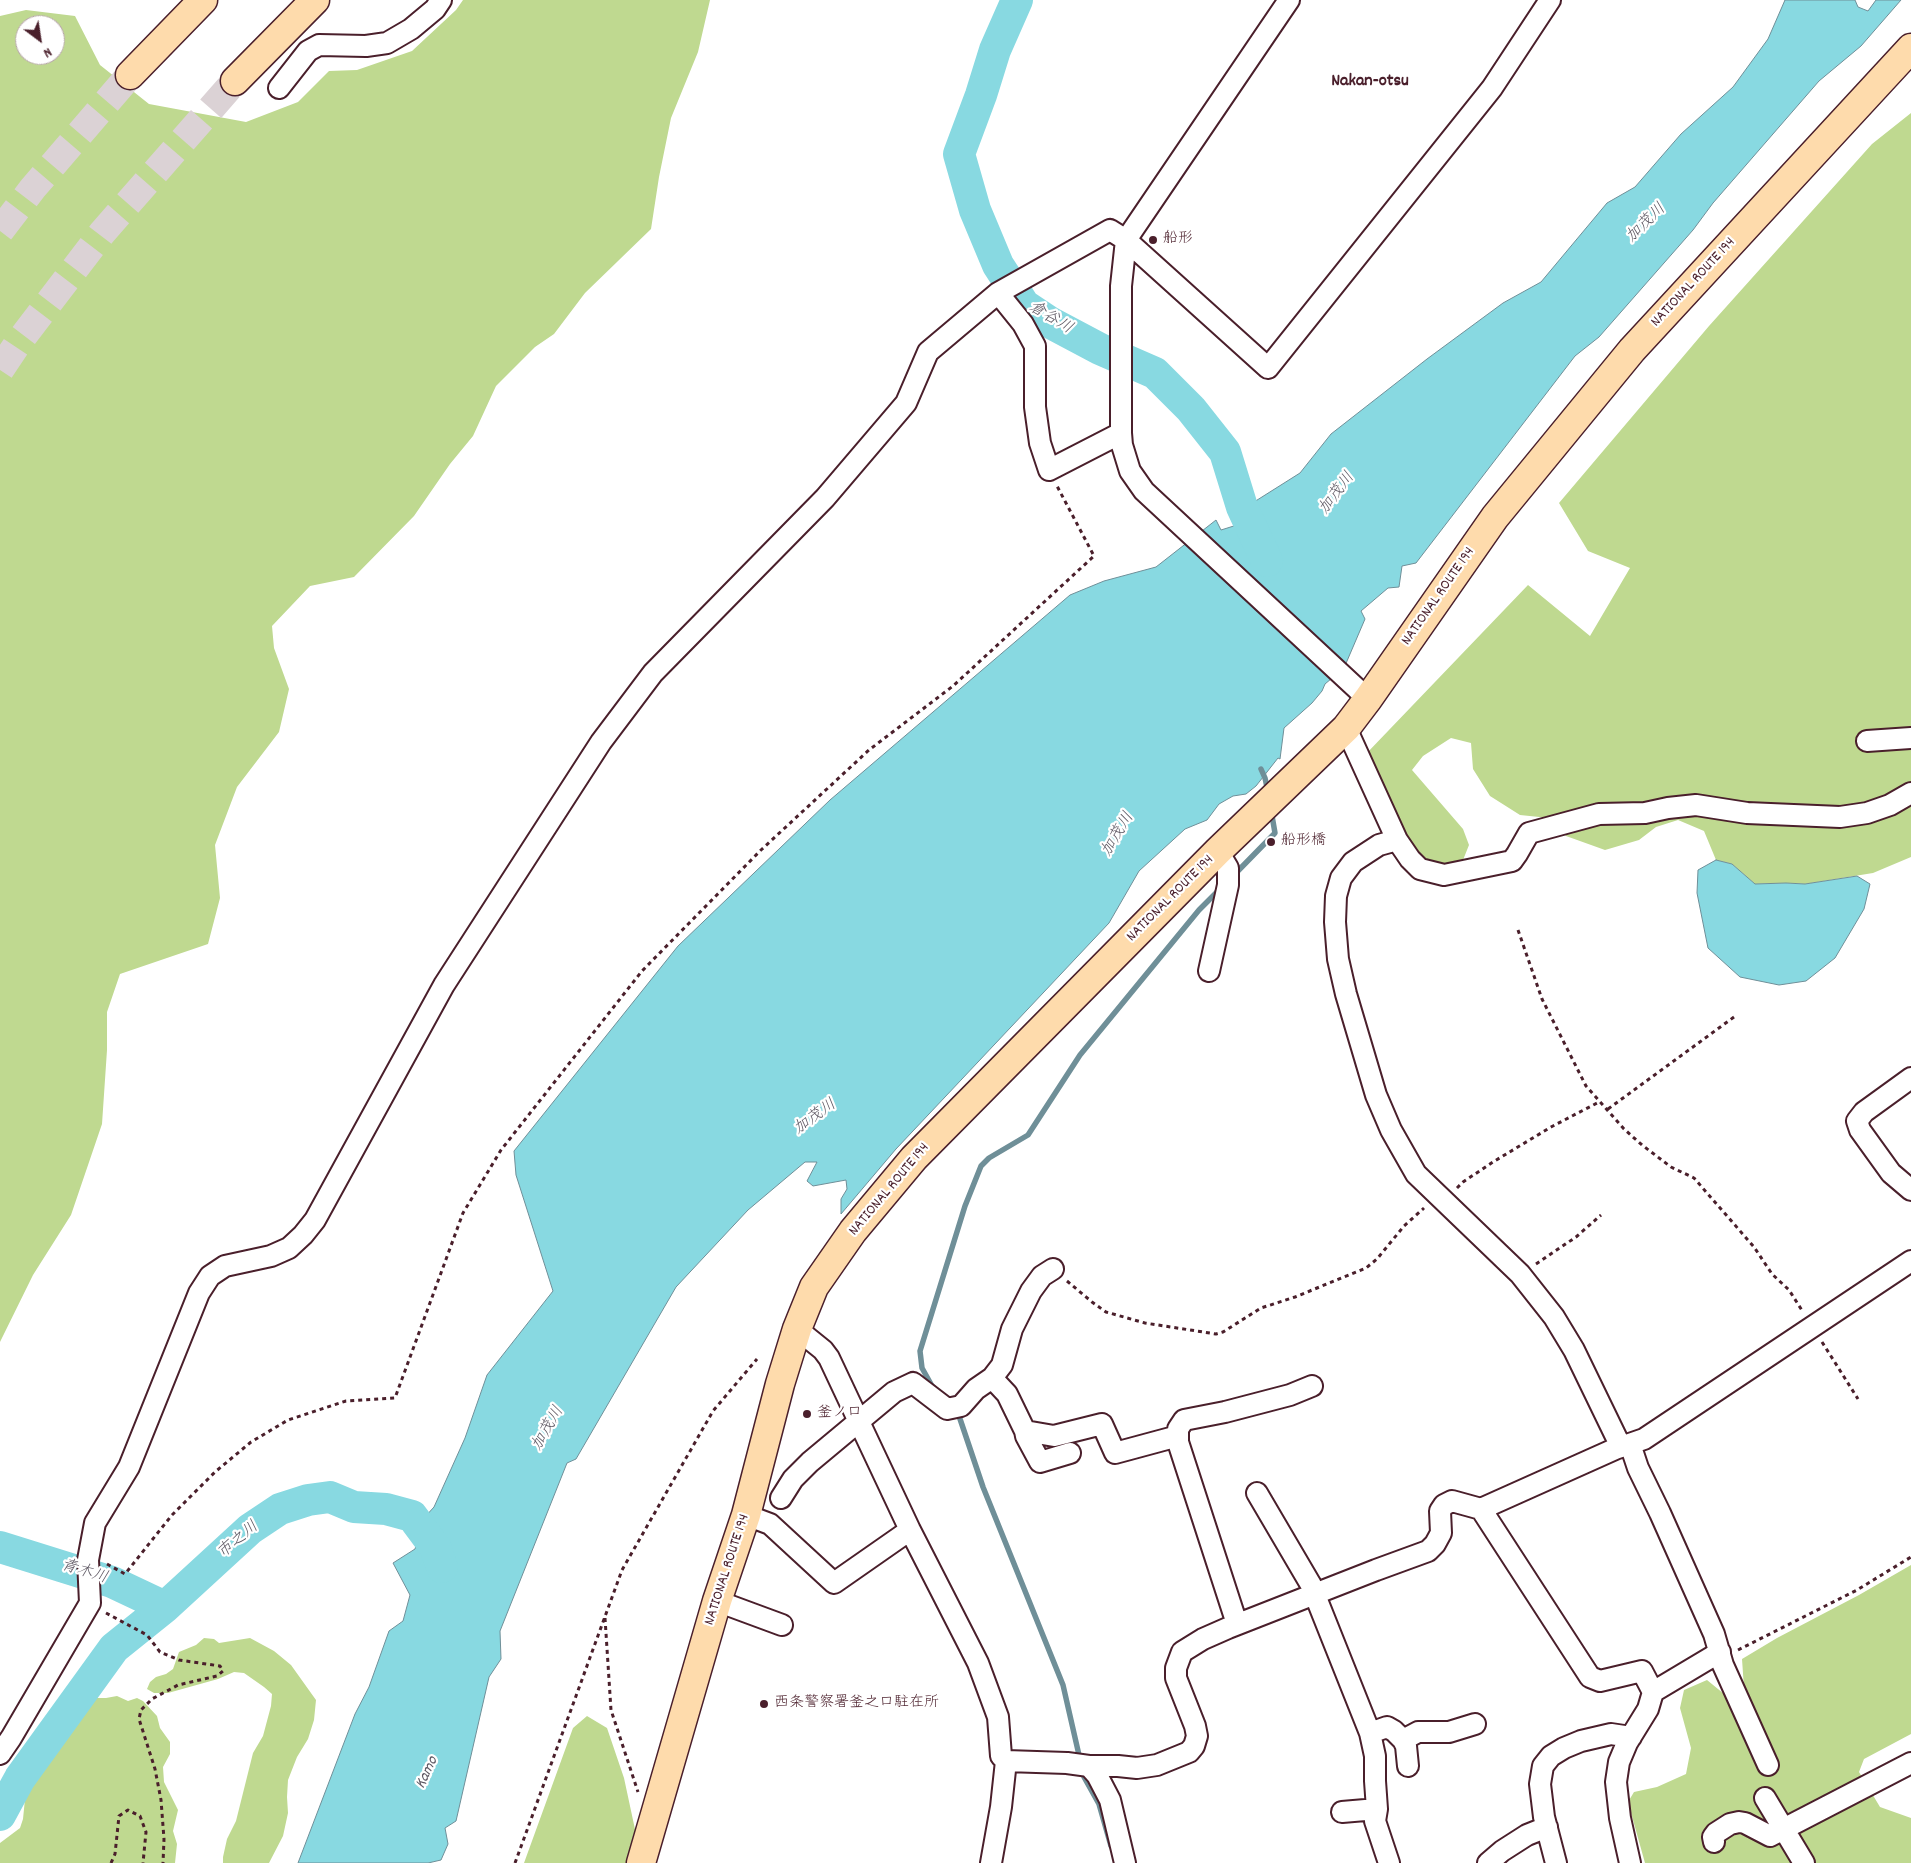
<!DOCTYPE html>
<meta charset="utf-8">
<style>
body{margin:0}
#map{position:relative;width:1911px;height:1863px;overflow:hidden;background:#fff;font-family:Dekko,sans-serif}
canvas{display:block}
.north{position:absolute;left:15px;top:15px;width:50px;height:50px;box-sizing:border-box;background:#fff;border:1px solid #b7a5aa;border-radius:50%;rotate:149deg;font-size:14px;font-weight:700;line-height:20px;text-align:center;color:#4a1f2b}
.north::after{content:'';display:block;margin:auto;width:18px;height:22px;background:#4a1f2b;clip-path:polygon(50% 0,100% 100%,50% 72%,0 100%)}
</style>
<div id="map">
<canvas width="1911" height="1863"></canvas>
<div class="north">N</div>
</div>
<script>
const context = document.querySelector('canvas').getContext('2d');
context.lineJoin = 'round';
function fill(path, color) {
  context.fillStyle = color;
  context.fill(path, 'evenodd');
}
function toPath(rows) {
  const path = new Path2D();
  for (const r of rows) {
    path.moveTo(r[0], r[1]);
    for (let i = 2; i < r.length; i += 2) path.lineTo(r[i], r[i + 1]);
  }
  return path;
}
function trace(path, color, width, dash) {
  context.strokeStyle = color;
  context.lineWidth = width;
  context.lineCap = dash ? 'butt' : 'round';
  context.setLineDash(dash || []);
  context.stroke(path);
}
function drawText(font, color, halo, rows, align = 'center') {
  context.font = font + ' Dekko,"Klee One",sans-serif';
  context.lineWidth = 4.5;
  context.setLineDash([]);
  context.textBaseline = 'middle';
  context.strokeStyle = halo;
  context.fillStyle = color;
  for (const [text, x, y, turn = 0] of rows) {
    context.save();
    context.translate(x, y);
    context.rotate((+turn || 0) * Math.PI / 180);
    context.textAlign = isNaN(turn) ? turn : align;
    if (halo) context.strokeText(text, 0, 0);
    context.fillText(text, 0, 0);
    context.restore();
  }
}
fill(toPath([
 [463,0,710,0,698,52,671,118,659,177,651,229,585,293,554,334,535,347,496,386,473,436,450,464,414,516,354,577,310,586,272,626,274,648,289,689,279,732,237,787,215,845,220,898,208,944,120,974,107,1012,107,1050,102,1124,71,1215,33,1275,0,1342,0,16,26,10,75,16,100,65,149,104,246,122,298,102,329,71,357,70,412,51,456,10],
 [25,25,55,25,55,55,25,55],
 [1911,113,1911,857,1873,873,1805,884,1786,883,1755,884,1732,864,1716,860,1704,831,1678,820,1656,827,1639,840,1605,850,1566,836,1549,818,1520,815,1490,796,1473,769,1471,743,1451,738,1423,756,1412,770,1463,829,1469,845,1463,860,1447,867,1426,860,1409,843,1365,755,1528,585,1590,636,1630,568,1588,551,1559,503,1709,326,1872,144],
 [1911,1565,1911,1734,1864,1759,1859,1772,1880,1807,1911,1818,1911,1863,1645,1863,1628,1802,1634,1792,1657,1787,1686,1774,1691,1748,1680,1708,1684,1690,1707,1680,1729,1698,1744,1688,1742,1659,1777,1638,1859,1595],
 [204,1638,214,1639,219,1643,250,1638,274,1651,291,1665,316,1700,314,1720,308,1739,297,1757,288,1780,287,1797,288,1813,283,1836,269,1863,223,1863,223,1857,227,1839,236,1821,253,1753,263,1736,271,1706,272,1694,264,1687,244,1673,234,1672,218,1679,168,1693,154,1693,147,1689,150,1682,156,1677,166,1674,173,1669,179,1652,196,1645],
 [117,1696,128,1701,137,1698,143,1701,157,1716,160,1728,170,1742,170,1754,163,1767,164,1782,178,1810,173,1831,177,1844,175,1863,0,1863,0,1843,20,1828,23,1819,26,1789,42,1770,86,1704,96,1698,106,1698],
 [587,1716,607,1728,624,1778,636,1834,627,1863,524,1863,573,1728]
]), '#bfd990');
const water = toPath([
 [1785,0,1855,0,1858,7,1868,11,1876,0,1901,0,1861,46,1819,81,1713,203,1693,230,1599,337,1575,356,1416,563,1402,566,1399,587,1388,588,1361,611,1365,619,1344,668,1325,684,1322,691,1312,703,1284,728,1280,759,1278,758,1256,786,1246,794,1233,796,1219,804,1207,820,1185,829,1139,871,1109,923,896,1149,841,1214,841,1199,847,1189,846,1180,813,1186,807,1181,817,1162,805,1162,748,1210,676,1287,576,1459,567,1463,500,1631,501,1659,489,1677,456,1821,445,1828,448,1844,441,1860,428,1863,298,1863,355,1714,369,1687,389,1631,403,1621,410,1595,393,1563,415,1549,424,1518,434,1507,465,1438,487,1375,553,1291,516,1175,514,1151,678,946,830,800,1070,595,1104,581,1156,567,1216,520,1221,530,1256,519,1254,502,1300,473,1331,434,1427,359,1503,303,1541,282,1607,203,1635,187,1681,134,1733,87,1768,39,1785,0],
 [1716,860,1732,864,1755,884,1786,883,1805,884,1857,876,1870,884,1864,909,1835,958,1806,981,1779,985,1740,977,1708,948,1697,893,1698,870,1716,860]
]);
fill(water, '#88d9e1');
trace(water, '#6f8f98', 1);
trace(toPath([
 [1261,769,1265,778,1268,792],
 [1233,876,1275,833,1271,810],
 [935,1389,932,1386,922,1368,920,1351,965,1206,981,1166,989,1158,1028,1135,1080,1055,1199,910,1221,888],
 [957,1410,983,1487,1063,1685,1084,1777,1099,1804,1111,1846]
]), '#6f8f98', 5.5);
trace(toPath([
 [1017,0,995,50,981,95,959,154,975,210,998,265,1024,305,1051,323,1100,349,1155,373,1191,409,1225,452,1242,507,1267,561],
 [0,1547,112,1582,165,1607],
 [0,1815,20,1778,114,1648,165,1607,250,1529,280,1509,308,1500,330,1497,354,1507,386,1509,412,1516,435,1547,442,1567]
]), '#88d9e1', 32);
trace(toPath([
 [0,231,33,188,130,75],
 [0,370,18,343,102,233,235,81]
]), '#dbd2d5', 28, [28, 14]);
const minor = toPath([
 [1289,0,1126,240,1268,368,1492,88,1550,0],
 [279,88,308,51,319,45,366,46,387,43,411,29,435,9,441,0],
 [998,293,1023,324,1035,346,1035,407,1040,443,1049,470,1121,433],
 [1346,728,1397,840,1410,859,1420,869,1444,875,1512,861,1517,854,1529,833,1599,814,1645,813,1668,808,1696,805,1747,813,1840,817,1867,813,1890,805,1911,793],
 [1867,741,1911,738],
 [1397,840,1379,845,1353,862,1341,878,1336,896,1335,922,1338,959,1346,994,1376,1095,1391,1130,1416,1174,1520,1274,1554,1317,1574,1350,1621,1447],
 [1209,971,1228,885,1228,868,1218,851],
 [1911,1078,1864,1112,1857,1121,1860,1130,1891,1173,1911,1190],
 [797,1329,823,1350,829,1358,910,1530,978,1663,998,1717,1001,1756,1006,1761,1067,1763,1089,1766,1097,1775,1110,1800,1125,1863],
 [992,1378,1007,1394,1025,1431,1026,1436,1040,1462,1070,1453],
 [1025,1431,1054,1436,1102,1424,1115,1453,1178,1436],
 [1630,1444,1638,1468,1660,1513,1714,1634,1723,1665,1768,1765],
 [1257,1493,1311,1585,1370,1733,1375,1756,1375,1781,1377,1809,1375,1821,1389,1863],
 [781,1498,793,1479,810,1462,894,1392,913,1383,947,1409,961,1406,976,1389,992,1378,1002,1365,1012,1329,1031,1291,1042,1276,1053,1269],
 [1481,1509,1590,1677,1600,1681,1642,1671,1653,1692],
 [746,1515,770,1524,834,1583,910,1530],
 [717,1601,782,1625],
 [1237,1624,1178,1442,1178,1429,1184,1420,1225,1412,1290,1395,1312,1386],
 [1370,1733,1387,1727,1394,1731,1403,1740,1406,1746,1408,1766],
 [1403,1740,1418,1732,1449,1732,1475,1724],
 [0,1754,11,1738,90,1603,88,1560,95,1523,129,1467,199,1293,210,1276,225,1266,271,1256,289,1248,303,1235,315,1220,444,985,601,742,653,673,825,498,906,403,928,352,998,293,1110,230,1126,240,1121,286,1121,433,1122,445,1130,471,1144,491,1368,699],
 [1089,1766,1118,1766,1137,1768,1157,1765,1189,1752,1194,1746,1197,1736,1195,1726,1176,1678,1176,1668,1182,1652,1203,1639,1228,1628,1376,1570,1428,1551,1435,1544,1441,1533,1440,1511,1444,1505,1452,1501,1481,1509,1615,1449,1644,1439,1911,1261],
 [1765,1798,1804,1863],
 [1342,1812,1377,1809],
 [1714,1842,1713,1837,1716,1833,1730,1824,1739,1822,1745,1823,1770,1836,1911,1763],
 [991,1863,1001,1807,1006,1761],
 [1488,1863,1502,1851,1527,1835,1547,1827],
 [1556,1863,1544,1817,1540,1784,1543,1766,1551,1756,1564,1748,1581,1741,1611,1734,1631,1737],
 [1630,1863,1620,1818,1616,1782,1619,1762,1627,1743,1648,1709,1653,1692,1720,1652]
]);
const highway = toPath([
 [130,75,203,0],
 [235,81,315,0],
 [641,1863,717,1601,746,1515,780,1384,797,1329,814,1287,853,1231,914,1158,1218,851,1346,728,1368,699,1495,517,1632,350,1911,48]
]);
trace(minor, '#4a1f2b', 24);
trace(highway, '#4a1f2b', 31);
trace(toPath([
 [1518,930,1542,999,1586,1086,1624,1129,1642,1145,1671,1167,1694,1178,1754,1247,1772,1274,1789,1290,1803,1312],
 [1608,1109,1734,1017],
 [1457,1188,1463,1182,1493,1162,1551,1127,1599,1102],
 [1536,1264,1576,1237,1601,1215],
 [1067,1281,1092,1302,1106,1312,1145,1323,1216,1334,1223,1332,1261,1308,1295,1297,1366,1268,1377,1259,1404,1226,1424,1208],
 [1822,1342,1858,1399],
 [107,1564,125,1574,172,1515,215,1472,251,1442,288,1420,346,1401,395,1398,463,1213,501,1150,642,971,761,850,869,750,953,686,1094,556,1057,486],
 [106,1613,147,1635,160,1652,179,1660,220,1666,223,1671,217,1676,178,1685,152,1699,141,1710,139,1719,155,1769,161,1800,164,1839,163,1863],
 [605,1618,611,1710,638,1792],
 [1738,1650,1857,1590,1911,1557],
 [111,1863,115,1854,119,1816,128,1810,140,1816,146,1832,143,1863],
 [515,1863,622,1570,713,1411,757,1359]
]), '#4a1f2b', 3, [4, 4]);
trace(minor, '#fff', 20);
trace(highway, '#fedbac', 28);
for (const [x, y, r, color] of [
 [1153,240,5,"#4a1f2b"],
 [1271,842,5,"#4a1f2b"],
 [807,1414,5,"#4a1f2b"],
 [764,1704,5,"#4a1f2b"]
]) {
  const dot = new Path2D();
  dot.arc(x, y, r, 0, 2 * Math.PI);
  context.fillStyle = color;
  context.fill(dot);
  trace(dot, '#fff', 2);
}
drawText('15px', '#4a1f2b', '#fff', [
 ["船形",1163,240],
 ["船形橋",1281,842],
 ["釜ノ口",817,1414],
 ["西条警察署釜之口駐在所",774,1704]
], 'left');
drawText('15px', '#4a1f2b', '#fff', [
 ["NATIONAL ROUTE 194",1694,283,-47],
 ["NATIONAL ROUTE 194",1439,597,-55],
 ["NATIONAL ROUTE 194",1171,899,-45],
 ["NATIONAL ROUTE 194",890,1190,-50],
 ["NATIONAL ROUTE 194",728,1570,-72]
]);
drawText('italic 16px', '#5d5762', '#fff', [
 ["加茂川",1647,224,-44],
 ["倉谷川",1050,319,31],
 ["加茂川",1338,494,-53],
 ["加茂川",1119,835,-59],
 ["加茂川",816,1118,-36],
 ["加茂川",549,1429,-60],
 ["市之川",239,1541,-40],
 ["青木川",84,1573,17],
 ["Kamo",428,1773,-65]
]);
drawText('bold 18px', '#4a1f2b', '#fff', [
 ["Nakan-otsu",1370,83]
]);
</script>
